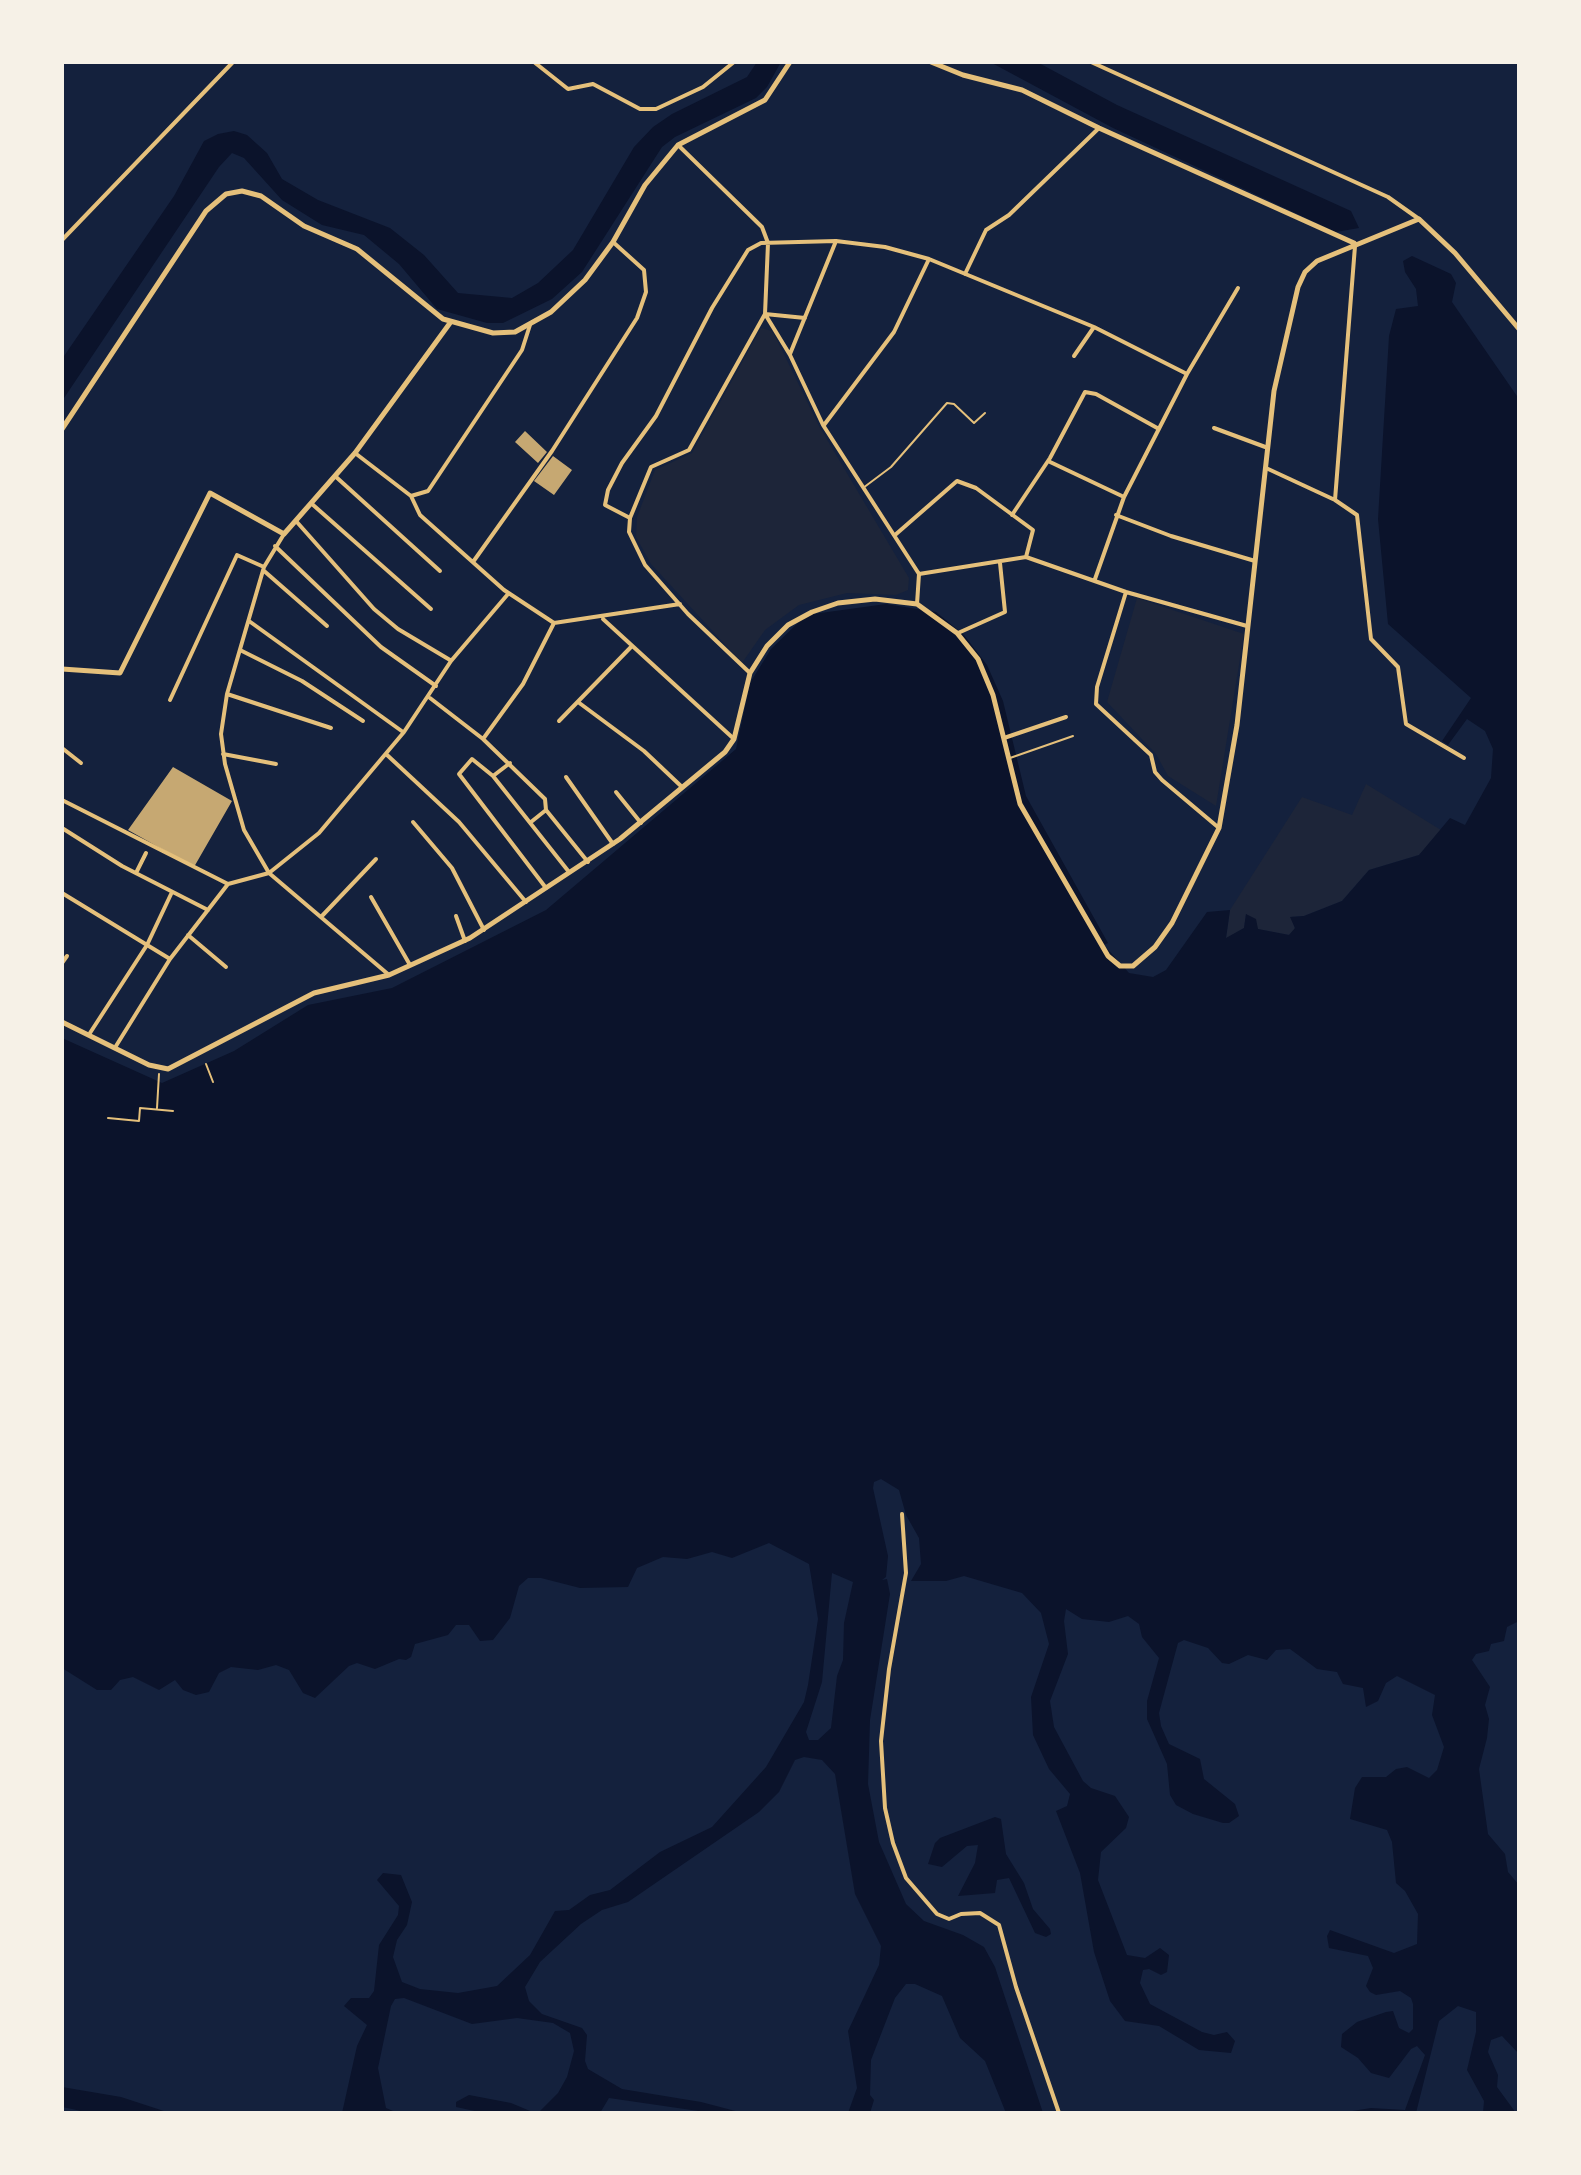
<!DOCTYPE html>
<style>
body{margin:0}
#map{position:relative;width:1581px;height:2175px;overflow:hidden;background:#14213d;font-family:"PT Sans",sans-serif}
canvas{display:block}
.frame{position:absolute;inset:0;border:64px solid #f6f1e7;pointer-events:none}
</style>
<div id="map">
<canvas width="1581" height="2175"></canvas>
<div class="frame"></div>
</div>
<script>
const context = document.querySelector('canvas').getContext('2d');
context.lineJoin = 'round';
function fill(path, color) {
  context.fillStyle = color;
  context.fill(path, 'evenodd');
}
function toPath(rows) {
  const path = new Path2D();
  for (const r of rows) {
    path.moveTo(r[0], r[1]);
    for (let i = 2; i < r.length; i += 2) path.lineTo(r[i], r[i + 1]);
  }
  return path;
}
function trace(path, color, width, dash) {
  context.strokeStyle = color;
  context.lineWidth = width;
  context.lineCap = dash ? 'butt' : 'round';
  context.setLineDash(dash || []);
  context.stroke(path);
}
fill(toPath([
 [761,328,772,331,776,338,819,426,909,578,908,590,896,595,847,593,799,605,765,630,742,663,651,564,636,537,637,517,655,470,692,453],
 [1137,598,1244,634,1216,806,1168,776,1156,754,1107,702],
 [1366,784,1441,830,1419,855,1369,870,1342,901,1304,916,1291,917,1295,929,1289,935,1257,929,1246,914,1244,928,1226,939,1230,910,1302,797,1352,815]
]), '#1d2539');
fill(toPath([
 [757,62,781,62,767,87,756,98,675,137,662,147,582,272,552,299,503,323,487,323,437,309,399,264,364,235,322,225,282,200,244,158,232,153,219,167,62,401,62,359,174,196,204,141,218,134,234,131,247,135,267,153,282,179,318,200,390,228,424,255,458,293,512,298,538,283,573,250,634,147,653,127,672,114,747,77],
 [990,62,1037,62,1117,105,1351,211,1359,228,1336,232,1113,128],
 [1412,256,1451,274,1456,283,1452,302,1519,399,1519,1621,1507,1627,1504,1641,1491,1644,1489,1651,1476,1654,1472,1660,1490,1687,1485,1705,1489,1719,1487,1738,1479,1769,1488,1834,1505,1854,1508,1872,1519,1885,1519,2054,1502,2036,1491,2040,1488,2052,1498,2075,1497,2087,1516,2113,1483,2113,1484,2101,1467,2070,1476,2032,1476,2012,1458,2006,1439,2021,1416,2113,1340,2113,1371,2108,1405,2110,1425,2055,1417,2046,1411,2049,1389,2078,1371,2073,1358,2058,1341,2047,1342,2034,1357,2022,1386,2012,1393,2011,1399,2028,1409,2033,1413,2029,1413,2004,1411,1998,1400,1991,1376,1995,1370,1992,1366,1986,1373,1968,1368,1956,1329,1948,1327,1936,1330,1930,1394,1953,1417,1944,1418,1914,1405,1891,1396,1883,1392,1842,1387,1830,1350,1819,1355,1788,1362,1777,1386,1777,1396,1769,1407,1767,1429,1778,1437,1770,1444,1747,1432,1715,1435,1695,1397,1676,1386,1683,1378,1701,1366,1707,1363,1688,1343,1684,1337,1672,1317,1669,1290,1649,1276,1650,1267,1660,1248,1655,1229,1664,1222,1663,1208,1648,1184,1640,1178,1643,1159,1713,1161,1726,1169,1744,1200,1759,1204,1779,1235,1804,1239,1816,1229,1823,1223,1823,1193,1814,1176,1805,1170,1795,1167,1764,1147,1719,1147,1701,1159,1658,1142,1637,1139,1624,1128,1616,1109,1622,1082,1619,1066,1609,1064,1621,1068,1654,1050,1701,1054,1727,1083,1781,1091,1788,1115,1796,1129,1817,1126,1828,1101,1852,1098,1880,1127,1955,1145,1958,1160,1948,1169,1955,1167,1972,1161,1975,1149,1969,1143,1970,1140,1983,1150,2004,1202,2032,1214,2035,1227,2032,1235,2041,1231,2053,1199,2050,1159,2026,1125,2021,1110,2001,1094,1952,1080,1873,1056,1811,1067,1806,1070,1794,1049,1769,1033,1735,1031,1697,1049,1644,1041,1613,1022,1593,964,1576,946,1581,911,1581,921,1564,919,1538,906,1515,899,1490,881,1479,874,1482,873,1488,888,1556,886,1577,882,1580,887,1579,890,1594,870,1720,868,1784,879,1842,906,1904,924,1921,963,1935,984,1947,995,1967,1043,2113,1006,2113,985,2061,960,2038,942,1996,915,1984,906,1984,895,1998,871,2060,870,2095,874,2100,870,2113,848,2113,857,2088,848,2031,879,1965,881,1946,855,1894,835,1774,822,1760,804,1757,795,1760,779,1792,759,1812,628,1902,602,1910,581,1924,540,1962,525,1987,529,2001,542,2014,582,2028,587,2035,585,2061,588,2069,622,2089,701,2102,743,2113,712,2113,609,2098,600,2113,538,2113,558,2093,567,2077,574,2051,570,2033,553,2023,517,2018,472,2024,404,1998,395,1999,391,2006,378,2068,386,2108,398,2113,342,2113,357,2046,367,2025,344,2006,351,1998,369,1998,374,1991,379,1945,398,1915,399,1906,377,1880,383,1873,401,1875,412,1902,407,1925,397,1940,393,1957,402,1982,420,1989,458,1993,497,1986,530,1955,555,1911,569,1910,590,1895,610,1890,660,1852,712,1827,766,1767,804,1702,808,1685,818,1619,809,1564,769,1543,732,1558,712,1552,687,1559,663,1557,637,1568,628,1587,580,1588,541,1578,528,1578,519,1586,510,1618,493,1640,480,1641,469,1625,456,1625,448,1635,415,1644,411,1657,406,1660,399,1659,375,1669,357,1663,349,1666,315,1698,303,1693,289,1670,276,1665,258,1670,231,1667,219,1673,209,1692,196,1695,183,1690,175,1680,159,1690,133,1677,120,1680,111,1690,97,1690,62,1668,62,1038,162,1083,234,1051,308,1005,392,988,546,910,736,749,750,683,771,649,806,615,886,604,936,612,964,635,987,665,1003,701,1026,796,1108,943,1104,945,1129,973,1153,977,1166,970,1207,912,1230,910,1226,938,1244,928,1246,914,1256,919,1258,929,1289,935,1295,928,1290,917,1304,916,1342,901,1369,870,1419,855,1450,818,1465,825,1491,778,1493,749,1485,731,1467,719,1448,745,1442,741,1471,698,1388,624,1378,519,1389,336,1396,309,1418,306,1416,289,1405,272,1403,261],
 [832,1573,853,1582,844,1623,843,1660,837,1676,831,1728,818,1740,809,1740,806,1732,822,1682],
 [995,1817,1001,1819,1006,1854,1024,1883,1033,1909,1050,1929,1051,1934,1046,1937,1035,1933,1009,1878,997,1880,995,1893,958,1896,975,1863,978,1845,967,1846,942,1867,928,1864,935,1843,940,1838],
 [62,2087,121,2097,170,2113,89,2113,72,2109,62,2107],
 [469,2095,511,2103,535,2113,484,2113,456,2107,456,2102]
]), '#0b132b');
fill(toPath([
 [525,431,547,452,538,463,515,442],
 [553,456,572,470,554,495,534,481],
 [173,767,232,801,194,867,128,830]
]), '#c6a872');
trace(toPath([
 [206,1064,213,1082],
 [157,1108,159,1074],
 [108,1118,139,1121,140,1108,173,1111]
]), '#e5c07b', 2);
trace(toPath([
 [863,488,891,467,947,403,954,404,974,423,985,413],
 [1010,758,1073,736]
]), '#e5c07b', 2);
trace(toPath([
 [534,62,568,89,593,84,640,109,656,109,703,87,734,62],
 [1091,62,1388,197,1419,219],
 [678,145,762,227,768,243,765,314,790,355,823,425,919,574,917,604],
 [62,240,233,62],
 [965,274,986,230,1009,215,1099,128],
 [790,354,836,241],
 [1074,356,1094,327],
 [824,425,894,332,929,259],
 [1214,428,1268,448],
 [355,453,411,496,420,515,504,590,554,623,680,604],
 [1048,461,1124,497],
 [1266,468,1335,500,1357,515,1371,639,1398,667,1406,724,1464,758],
 [335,476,440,571],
 [411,496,428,491,522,350,530,325],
 [1335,500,1355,246],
 [312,504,431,609],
 [1012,515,1050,458,1085,392,1096,394,1159,429],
 [1116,515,1171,536,1255,561],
 [630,518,605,505,608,490,622,463,656,416,712,308,748,250,761,243,836,241,885,247,929,259,1094,327,1187,374],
 [296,521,374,609,398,629,450,660],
 [284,534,264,567,227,694,221,734,225,764,244,830,269,873,389,975],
 [895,535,957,481,976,488,1033,530,1026,557],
 [275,546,381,647,436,686],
 [473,562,552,451,637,318,646,292,644,270,613,242],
 [263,570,327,626],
 [919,574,1026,557,1126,592,1247,626],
 [1095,579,1124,497,1187,374,1238,288],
 [1126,592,1097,687,1096,704,1151,755,1155,772,1162,780,1219,828],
 [603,619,734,739],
 [249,621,403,732],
 [958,633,1005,612,1000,563],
 [240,650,302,681,363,721],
 [750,673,688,614,645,565,629,532,630,518,651,467,689,450,765,314,805,318],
 [227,694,331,728],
 [430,698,483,739,545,799,546,810,588,862],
 [170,700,237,555,264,567],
 [578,702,644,751,682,787],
 [559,721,631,647],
 [1004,738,1066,717],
 [483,739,523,684,554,623],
 [62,748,81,763],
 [223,754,276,764],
 [386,754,459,822,526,902],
 [493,776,510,763],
 [566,777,613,844],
 [616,792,641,823],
 [62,800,228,884],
 [413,822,452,868,484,930],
 [531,822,546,810],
 [62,828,122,866,208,910],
 [136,873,146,853],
 [546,888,459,774,472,759,493,776,569,872],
 [62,893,170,959],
 [371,897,410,965],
 [456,916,465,941],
 [321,917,376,859],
 [188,935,226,967],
 [62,963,67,956],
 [90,1033,147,945,172,892],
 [116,1046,170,959,228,884,269,873,319,833,404,732,451,661,508,594],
 [902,1514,906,1573,889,1669,881,1741,885,1808,893,1843,906,1878,937,1914,949,1919,961,1914,980,1913,999,1925,1016,1987,1059,2113]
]), '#e5c07b', 4);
trace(toPath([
 [931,62,963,75,1022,90,1099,128,1354,243],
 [62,429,206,211,226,194,242,191,261,196,304,226,357,249,443,319,493,333,515,332,551,312,585,280,613,242,645,185,678,145,765,100,790,62],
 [62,669,120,673,210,493,284,534,355,453,450,323],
 [62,1022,149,1065,168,1069,314,993,389,975,470,938,620,839,725,752,734,739,750,673,767,646,788,625,812,612,838,603,875,599,917,604,957,633,978,659,993,695,1020,804,1108,956,1120,966,1133,966,1155,947,1172,923,1219,828,1237,725,1274,391,1298,287,1305,272,1317,261,1419,219,1455,253,1519,329]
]), '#e5c07b', 5);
</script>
